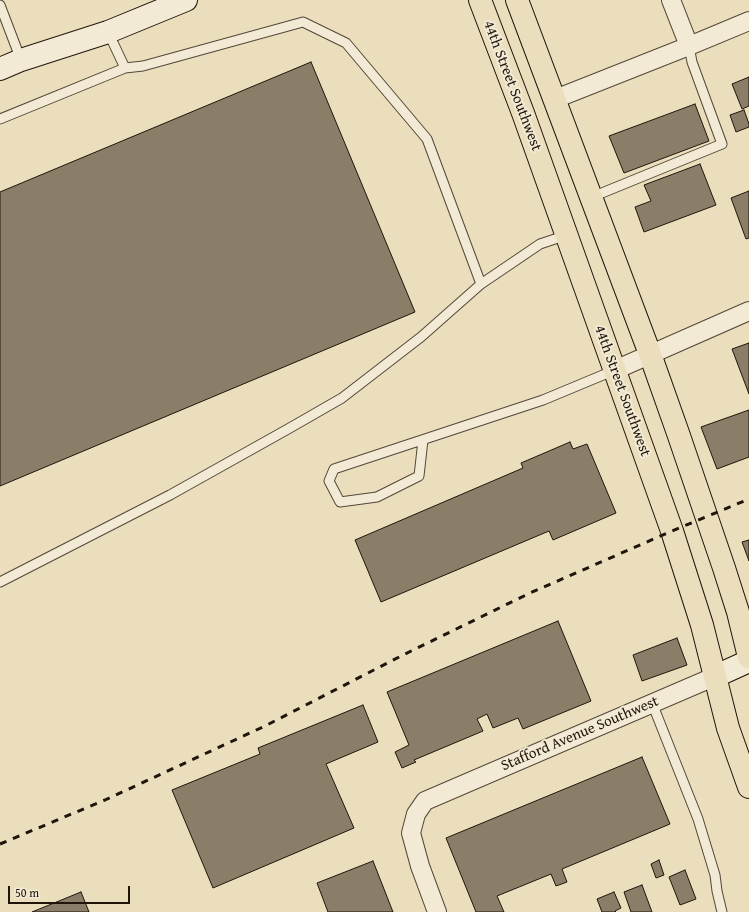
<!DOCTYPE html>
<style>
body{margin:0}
#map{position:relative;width:749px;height:912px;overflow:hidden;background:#ebdebd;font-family:"Gentium Book Plus",serif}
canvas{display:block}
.scale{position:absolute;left:8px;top:886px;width:122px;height:18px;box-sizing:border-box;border:2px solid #21150b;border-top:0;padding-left:5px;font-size:12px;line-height:14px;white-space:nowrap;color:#21150b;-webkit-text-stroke:3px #f2ead4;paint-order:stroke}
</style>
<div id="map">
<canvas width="749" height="912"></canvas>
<div class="scale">50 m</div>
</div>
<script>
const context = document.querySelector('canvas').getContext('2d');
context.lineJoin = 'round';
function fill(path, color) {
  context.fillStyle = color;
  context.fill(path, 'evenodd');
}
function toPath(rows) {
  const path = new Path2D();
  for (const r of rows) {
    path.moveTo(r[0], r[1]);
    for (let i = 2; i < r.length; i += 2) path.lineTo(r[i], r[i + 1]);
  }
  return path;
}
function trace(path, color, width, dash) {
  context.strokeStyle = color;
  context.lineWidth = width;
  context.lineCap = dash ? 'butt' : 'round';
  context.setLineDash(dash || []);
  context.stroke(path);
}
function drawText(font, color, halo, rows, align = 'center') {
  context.font = font + ' "Gentium Book Plus",serif';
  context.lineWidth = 4;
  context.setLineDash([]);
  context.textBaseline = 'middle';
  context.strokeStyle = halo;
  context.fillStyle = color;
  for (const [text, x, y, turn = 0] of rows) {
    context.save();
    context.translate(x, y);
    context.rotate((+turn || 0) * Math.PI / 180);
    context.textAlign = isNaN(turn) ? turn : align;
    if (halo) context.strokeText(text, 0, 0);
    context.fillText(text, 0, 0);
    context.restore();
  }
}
const building = toPath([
 [311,62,415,312,0,486,0,192,311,62],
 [749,77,749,106,742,109,732,84,749,77],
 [695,104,709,141,624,173,609,136,695,104],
 [744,110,749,124,749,127,736,132,730,115,744,110],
 [700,164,716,205,644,232,635,207,651,201,644,185,700,164],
 [749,191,749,238,746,239,731,198,749,191],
 [749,343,749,394,732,349,749,343],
 [749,410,749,457,717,469,701,427,749,410],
 [570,442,573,449,587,444,616,513,553,540,549,531,381,602,355,540,523,468,521,463,570,442],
 [749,540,749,561,742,542,749,540],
 [558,621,591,701,523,729,518,718,493,728,487,714,477,719,483,731,414,760,416,762,402,768,395,752,409,745,387,692,558,621],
 [677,638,687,665,642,681,633,655,677,638],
 [363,705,378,742,326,764,354,828,213,888,172,790,260,754,258,748,363,705],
 [642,757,670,824,562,869,567,882,556,886,551,874,497,896,504,912,476,912,446,838,642,757],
 [659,860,664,875,656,878,651,864,659,860],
 [373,861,393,912,328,912,317,883,373,861],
 [685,870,696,899,680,905,669,877,685,870],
 [642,885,652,912,631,912,624,892,642,885],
 [81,892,89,912,32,912,81,892],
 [614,892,621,908,615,911,616,912,602,912,597,899,614,892]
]);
fill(building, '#8a7e68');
trace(building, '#21150b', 1);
const lane = toPath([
 [0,5,21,60],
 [108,32,125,68,143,66,303,22,346,43,427,139,481,284],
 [0,119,125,68],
 [592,197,722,144,692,62,689,46],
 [423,440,419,476,377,497,340,502,329,481,334,469,543,400,615,370],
 [0,582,170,495,288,429,342,398,421,337,481,284,540,244,567,235],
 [652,703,698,819,715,875,717,891,722,912]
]);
const street = toPath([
 [671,0,689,46],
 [555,99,689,46,749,21],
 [615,370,749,311],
 [437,912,420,866,411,833,416,814,425,801,716,676]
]);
const secondary = toPath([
 [0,69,21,60,108,32,186,0],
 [716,676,749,661]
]);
const primary = toPath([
 [480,0,523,113,672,531,702,625,728,728,749,787],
 [517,0,650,354,678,433,724,568,738,612,749,657]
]);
trace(lane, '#544738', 11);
trace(street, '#544738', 20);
trace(secondary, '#21150b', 24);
trace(primary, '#21150b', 24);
trace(lane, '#f2ead4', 9);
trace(street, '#f2ead4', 18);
trace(secondary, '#f2ead4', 22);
trace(primary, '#ebdebd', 22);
trace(toPath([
 [0,844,105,800,265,726,403,655,530,593,672,531,749,499]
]), '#21150b', 3, [7, 7]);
drawText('15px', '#21150b', '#f2ead4', [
 ["44th Street Southwest",512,86,69],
 ["44th Street Southwest",622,391,70],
 ["Stafford Avenue Southwest",580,734,-23]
]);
</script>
